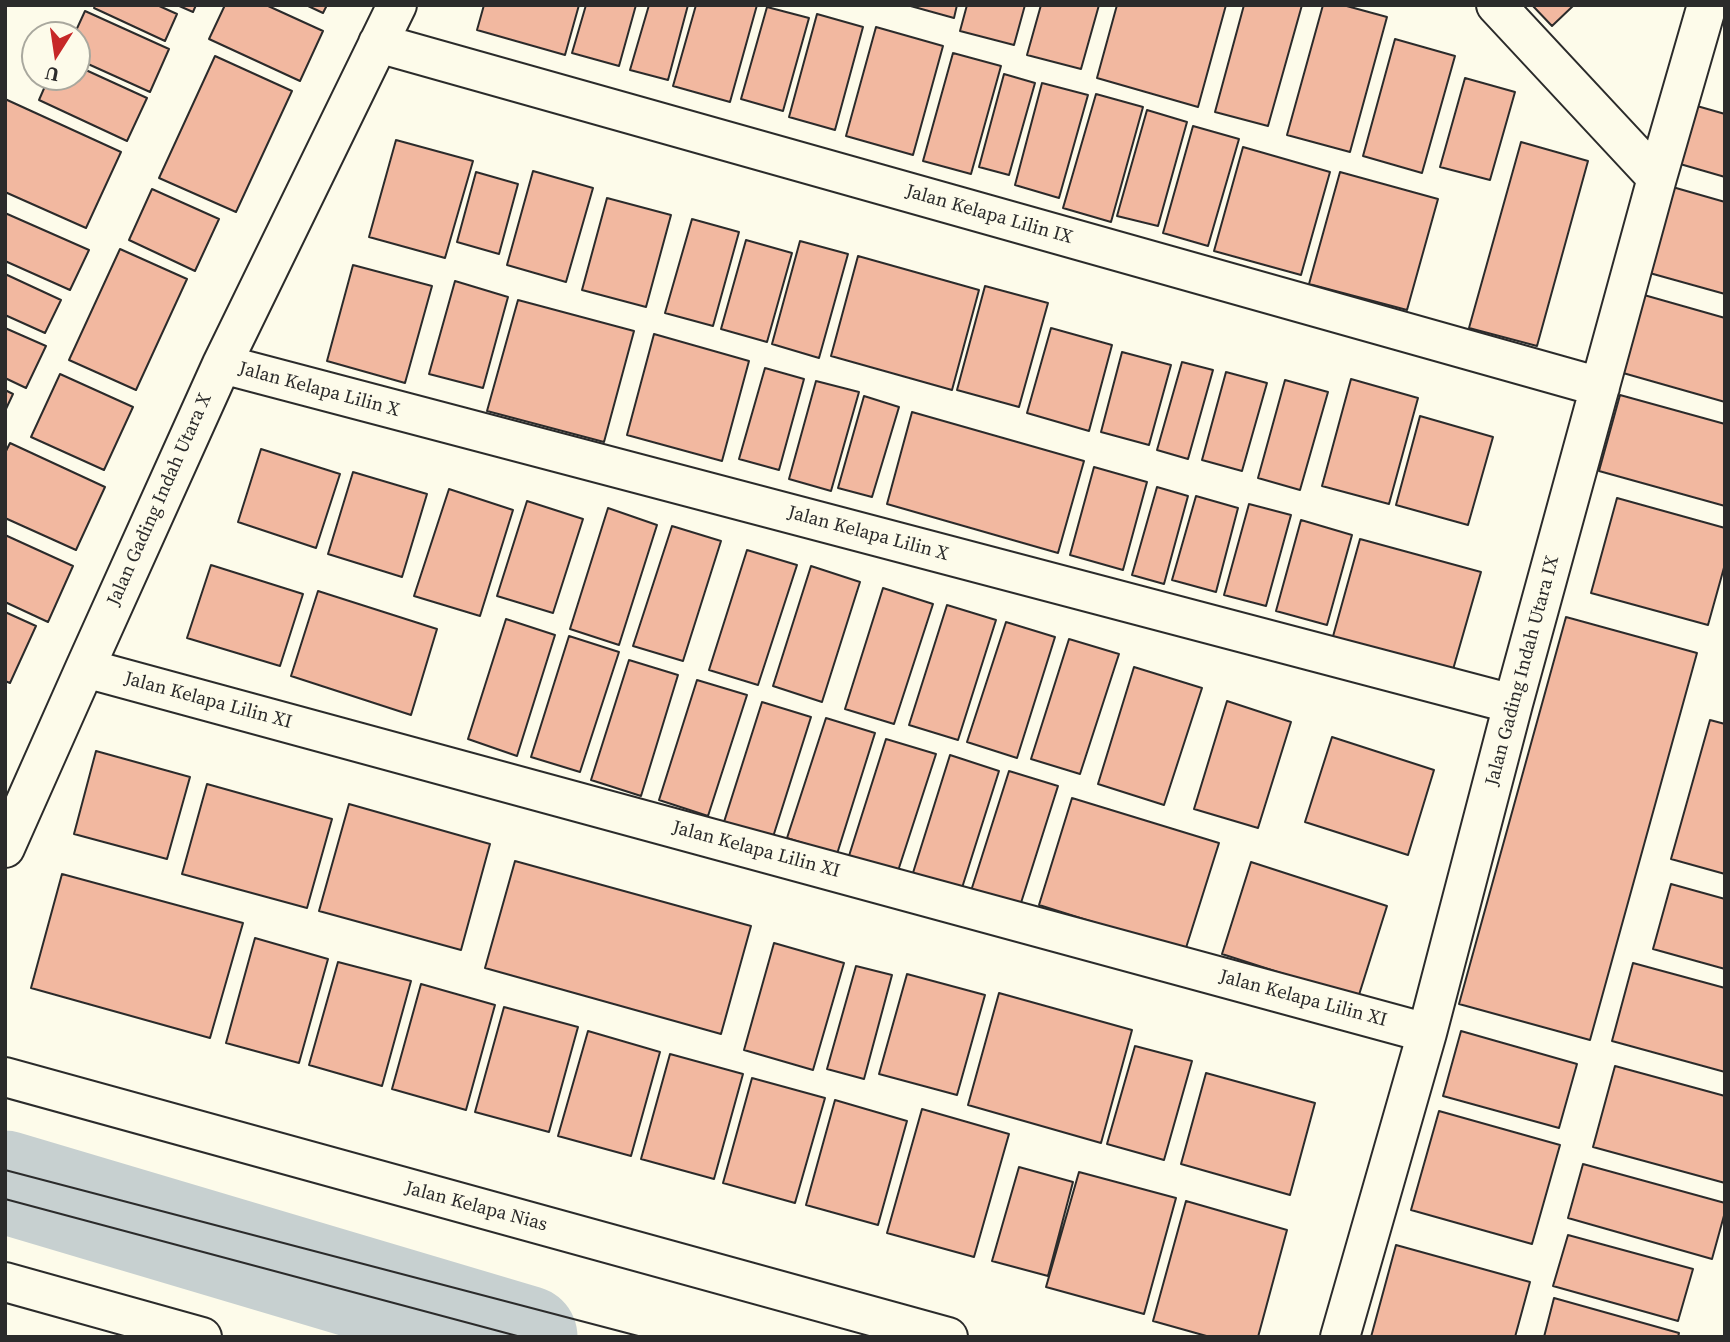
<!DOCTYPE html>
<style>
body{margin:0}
#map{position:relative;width:1730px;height:1342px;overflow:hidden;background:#fdfbea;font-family:"Source Serif 4",serif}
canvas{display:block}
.frame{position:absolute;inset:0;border:7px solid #2b2b2b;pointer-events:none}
.north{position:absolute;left:21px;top:21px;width:70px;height:70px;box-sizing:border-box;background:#fdfbea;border:2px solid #a9a89e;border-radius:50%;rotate:192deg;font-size:19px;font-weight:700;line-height:28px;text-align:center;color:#2b2b2b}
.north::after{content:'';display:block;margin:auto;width:24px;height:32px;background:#c62828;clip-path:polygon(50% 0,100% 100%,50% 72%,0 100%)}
</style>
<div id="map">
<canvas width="1730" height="1342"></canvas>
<div class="frame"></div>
<div class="north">U</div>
</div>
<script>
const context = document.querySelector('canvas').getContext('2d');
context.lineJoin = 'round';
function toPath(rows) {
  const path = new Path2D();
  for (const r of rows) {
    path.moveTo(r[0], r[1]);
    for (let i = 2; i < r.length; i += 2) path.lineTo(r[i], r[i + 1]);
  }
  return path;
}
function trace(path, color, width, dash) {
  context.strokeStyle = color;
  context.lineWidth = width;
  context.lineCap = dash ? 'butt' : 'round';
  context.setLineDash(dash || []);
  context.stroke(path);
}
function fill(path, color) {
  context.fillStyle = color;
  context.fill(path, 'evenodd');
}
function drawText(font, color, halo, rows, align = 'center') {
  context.font = font + ' "Source Serif 4",serif';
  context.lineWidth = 5;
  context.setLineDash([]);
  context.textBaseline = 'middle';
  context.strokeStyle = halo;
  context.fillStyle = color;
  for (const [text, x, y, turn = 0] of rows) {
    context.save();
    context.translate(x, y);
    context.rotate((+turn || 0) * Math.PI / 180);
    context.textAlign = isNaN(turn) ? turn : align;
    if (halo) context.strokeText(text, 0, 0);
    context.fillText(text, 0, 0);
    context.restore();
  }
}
trace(toPath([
 [5,1182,526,1337]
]), '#c7d0d0', 103);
const building = toPath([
 [96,5,157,5,177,14,165,41,94,8,96,5],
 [177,5,196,5,193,12,177,5],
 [225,5,266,5,323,31,300,81,209,39,225,5],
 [306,5,327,5,323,13,306,5],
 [484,5,579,5,565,55,477,30,484,5],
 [586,5,636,5,619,66,572,53,586,5],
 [649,5,688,5,668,80,630,70,649,5],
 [696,5,757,5,730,102,673,86,696,5],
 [907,5,957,5,954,18,907,5],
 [967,5,1025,5,1014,45,960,31,967,5],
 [1041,5,1099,5,1081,69,1027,55,1041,5],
 [1117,5,1226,5,1198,107,1097,78,1117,5],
 [1244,5,1302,5,1268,126,1215,112,1244,5],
 [1323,5,1343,5,1387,17,1350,152,1287,135,1323,5],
 [1532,5,1574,5,1552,26,1532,5],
 [767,7,809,18,783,111,741,99,767,7],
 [85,11,169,49,150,92,77,59,77,35,74,35,85,11],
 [817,14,863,27,835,130,789,117,817,14],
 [876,27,943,46,913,155,846,136,876,27],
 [1395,39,1455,56,1422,173,1363,156,1395,39],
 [953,53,1001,66,971,174,923,161,953,53],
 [215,56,292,91,236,212,159,178,215,56],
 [77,66,147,98,127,141,39,100,49,77,77,77,77,66],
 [1004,74,1035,83,1009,175,979,167,1004,74],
 [1465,78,1515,92,1490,180,1440,167,1465,78],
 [1042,83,1088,95,1059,198,1015,185,1042,83],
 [1096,94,1143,107,1111,222,1063,208,1096,94],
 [5,99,121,152,86,228,5,192,5,99],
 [1697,106,1725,114,1725,177,1680,164,1697,106],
 [1147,110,1187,122,1158,226,1117,216,1147,110],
 [1193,126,1239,139,1208,246,1163,233,1193,126],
 [396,140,473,161,445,258,369,237,396,140],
 [1521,142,1588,161,1537,346,1469,328,1521,142],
 [1243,147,1330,172,1301,275,1214,251,1243,147],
 [533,171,593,188,566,282,507,265,533,171],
 [476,172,518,184,499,254,457,242,476,172],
 [1340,172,1438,199,1407,310,1309,284,1340,172],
 [1669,186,1725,202,1725,294,1646,272,1669,186],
 [152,189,219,219,195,271,129,240,152,189],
 [607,198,671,215,646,307,582,290,607,198],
 [5,213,89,250,70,290,5,261,5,213],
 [692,219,739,232,713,326,665,313,692,219],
 [746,240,792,253,767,342,721,329,746,240],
 [800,241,848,254,819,358,772,344,800,241],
 [120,249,187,279,136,390,69,360,120,249],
 [858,256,979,290,952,390,831,356,858,256],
 [353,265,432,286,405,383,327,361,353,265],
 [5,274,61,300,45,333,5,315,5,274],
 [455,281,508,297,483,388,429,374,455,281],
 [985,286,1048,303,1019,407,957,390,985,286],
 [1637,293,1725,318,1725,402,1616,371,1637,293],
 [518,300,634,331,604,442,487,411,518,300],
 [5,328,46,346,26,388,5,378,5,328],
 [1051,328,1112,345,1089,431,1027,413,1051,328],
 [654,334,749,361,722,461,627,435,654,334],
 [1122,352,1171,365,1149,445,1101,432,1122,352],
 [1182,362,1213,370,1188,459,1157,450,1182,362],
 [765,368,804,379,779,470,739,459,765,368],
 [1226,372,1267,383,1242,471,1202,460,1226,372],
 [60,374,133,407,104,470,31,437,60,374],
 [1351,379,1418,398,1389,504,1322,486,1351,379],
 [1285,380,1328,392,1300,490,1258,478,1285,380],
 [816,381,859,392,831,491,789,479,816,381],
 [5,390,13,394,5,411,5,390],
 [1620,395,1725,424,1725,506,1599,471,1620,395],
 [864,396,899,407,872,497,838,488,864,396],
 [912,412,1084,461,1058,553,887,504,912,412],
 [1420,416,1493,437,1468,525,1396,505,1420,416],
 [10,443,105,487,76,550,5,518,5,453,10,443],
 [261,449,340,474,316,548,238,522,261,449],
 [1094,467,1147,482,1123,570,1070,555,1094,467],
 [353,472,427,494,402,577,328,554,353,472],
 [1157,487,1188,496,1164,584,1132,575,1157,487],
 [449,489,513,510,480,616,414,596,449,489],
 [1196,496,1238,508,1216,592,1172,580,1196,496],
 [1617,498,1725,528,1725,564,1708,625,1591,593,1617,498],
 [527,501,583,519,553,613,497,596,527,501],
 [1249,504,1291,515,1266,606,1224,595,1249,504],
 [608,508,657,525,619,645,570,629,608,508],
 [1301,520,1352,535,1327,625,1276,611,1301,520],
 [672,526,721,541,683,661,633,646,672,526],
 [5,535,73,566,48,622,5,602,5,535],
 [1360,539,1481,572,1452,673,1332,640,1360,539],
 [747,550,797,565,758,685,709,670,747,550],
 [211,565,303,594,280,666,187,638,211,565],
 [811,566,860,582,822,702,773,686,811,566],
 [883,588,933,604,894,724,845,709,883,588],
 [318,591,437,629,411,715,291,676,318,591],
 [947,605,996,620,958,740,909,725,947,605],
 [5,612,36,626,10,683,5,681,5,612],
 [1566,617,1697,653,1590,1040,1459,1004,1566,617],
 [506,619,555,635,517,756,468,739,506,619],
 [1006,622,1055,637,1017,758,967,742,1006,622],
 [569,636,619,652,580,772,531,757,569,636],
 [1069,639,1119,654,1080,774,1031,759,1069,639],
 [629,660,678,675,641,796,591,780,629,660],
 [1134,667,1202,688,1164,805,1098,784,1134,667],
 [697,680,747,695,708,816,659,800,697,680],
 [1227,701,1291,722,1258,828,1194,809,1227,701],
 [762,702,811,717,773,837,724,822,762,702],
 [826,718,875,733,837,854,787,838,826,718],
 [1710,720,1725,724,1725,874,1671,859,1710,720],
 [1332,737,1434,770,1408,855,1305,822,1332,737],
 [886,739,936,754,897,874,848,859,886,739],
 [96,751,190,777,167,859,74,834,96,751],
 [950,755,999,771,961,891,912,876,950,755],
 [1009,771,1058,786,1020,906,971,891,1009,771],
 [207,784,332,819,307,908,182,874,207,784],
 [1072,798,1219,843,1185,951,1039,905,1072,798],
 [349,804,490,844,461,950,319,911,349,804],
 [515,861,751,926,721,1034,485,968,515,861],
 [1251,862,1387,906,1358,998,1222,954,1251,862],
 [62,874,243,923,210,1038,31,988,62,874],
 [1671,884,1725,899,1725,969,1653,949,1671,884],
 [255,938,328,959,299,1063,226,1043,255,938],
 [774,943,844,963,813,1070,744,1050,774,943],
 [338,962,411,981,382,1086,309,1065,338,962],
 [1633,963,1725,988,1725,1072,1612,1041,1633,963],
 [856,966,892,975,864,1079,827,1069,856,966],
 [907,974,985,995,957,1095,879,1074,907,974],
 [421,984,495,1005,466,1110,392,1089,421,984],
 [999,993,1132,1030,1101,1143,968,1105,999,993],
 [504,1007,578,1027,549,1132,475,1112,504,1007],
 [588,1031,660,1052,631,1156,558,1136,588,1031],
 [1461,1031,1577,1064,1559,1128,1443,1096,1461,1031],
 [1135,1046,1192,1061,1164,1160,1107,1144,1135,1046],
 [670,1054,743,1074,714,1179,641,1159,670,1054],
 [1615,1066,1725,1096,1725,1183,1593,1147,1615,1066],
 [1206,1073,1315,1103,1290,1195,1181,1164,1206,1073],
 [752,1078,825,1098,795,1203,723,1183,752,1078],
 [835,1100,907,1121,878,1225,806,1205,835,1100],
 [922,1109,1009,1134,974,1257,887,1233,922,1109],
 [1439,1111,1560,1145,1532,1244,1411,1210,1439,1111],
 [1583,1164,1725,1203,1725,1212,1712,1259,1568,1218,1583,1164],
 [1019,1167,1073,1182,1048,1276,992,1261,1019,1167],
 [1079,1172,1176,1198,1144,1314,1046,1287,1079,1172],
 [1186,1201,1287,1230,1258,1337,1210,1337,1153,1321,1186,1201],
 [1568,1235,1693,1269,1678,1321,1553,1286,1568,1235],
 [1396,1245,1530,1282,1515,1337,1371,1337,1396,1245],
 [1554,1298,1679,1333,1678,1337,1544,1337,1554,1298]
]);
fill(building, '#f2b8a0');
trace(building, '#2b2b2b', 2);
const minor = toPath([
 [1496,5,1657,178],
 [378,43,1600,387],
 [222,364,1513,704],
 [85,668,1427,1033],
 [5,848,85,668,222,364,397,5],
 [5,1077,948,1337],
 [5,1282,202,1337],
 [1340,1337,1427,1033,1513,704,1657,178,1707,5]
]);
trace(minor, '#2b2b2b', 42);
trace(minor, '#fdfbea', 38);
trace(toPath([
 [5,1170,642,1337],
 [5,1199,521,1337]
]), '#2b2b2b', 2);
drawText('19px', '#2b2b2b', '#fdfbea', [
 ["Jalan Kelapa Lilin IX",989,215,16],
 ["Jalan Kelapa Lilin X",319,390,15],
 ["Jalan Gading Indah Utara X",160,500,-66],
 ["Jalan Kelapa Lilin X",868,534,15],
 ["Jalan Gading Indah Utara IX",1523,671,-75],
 ["Jalan Kelapa Lilin XI",208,701,15],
 ["Jalan Kelapa Lilin XI",756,850,15],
 ["Jalan Kelapa Lilin XI",1303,999,15],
 ["Jalan Kelapa Nias",476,1207,15]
]);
</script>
